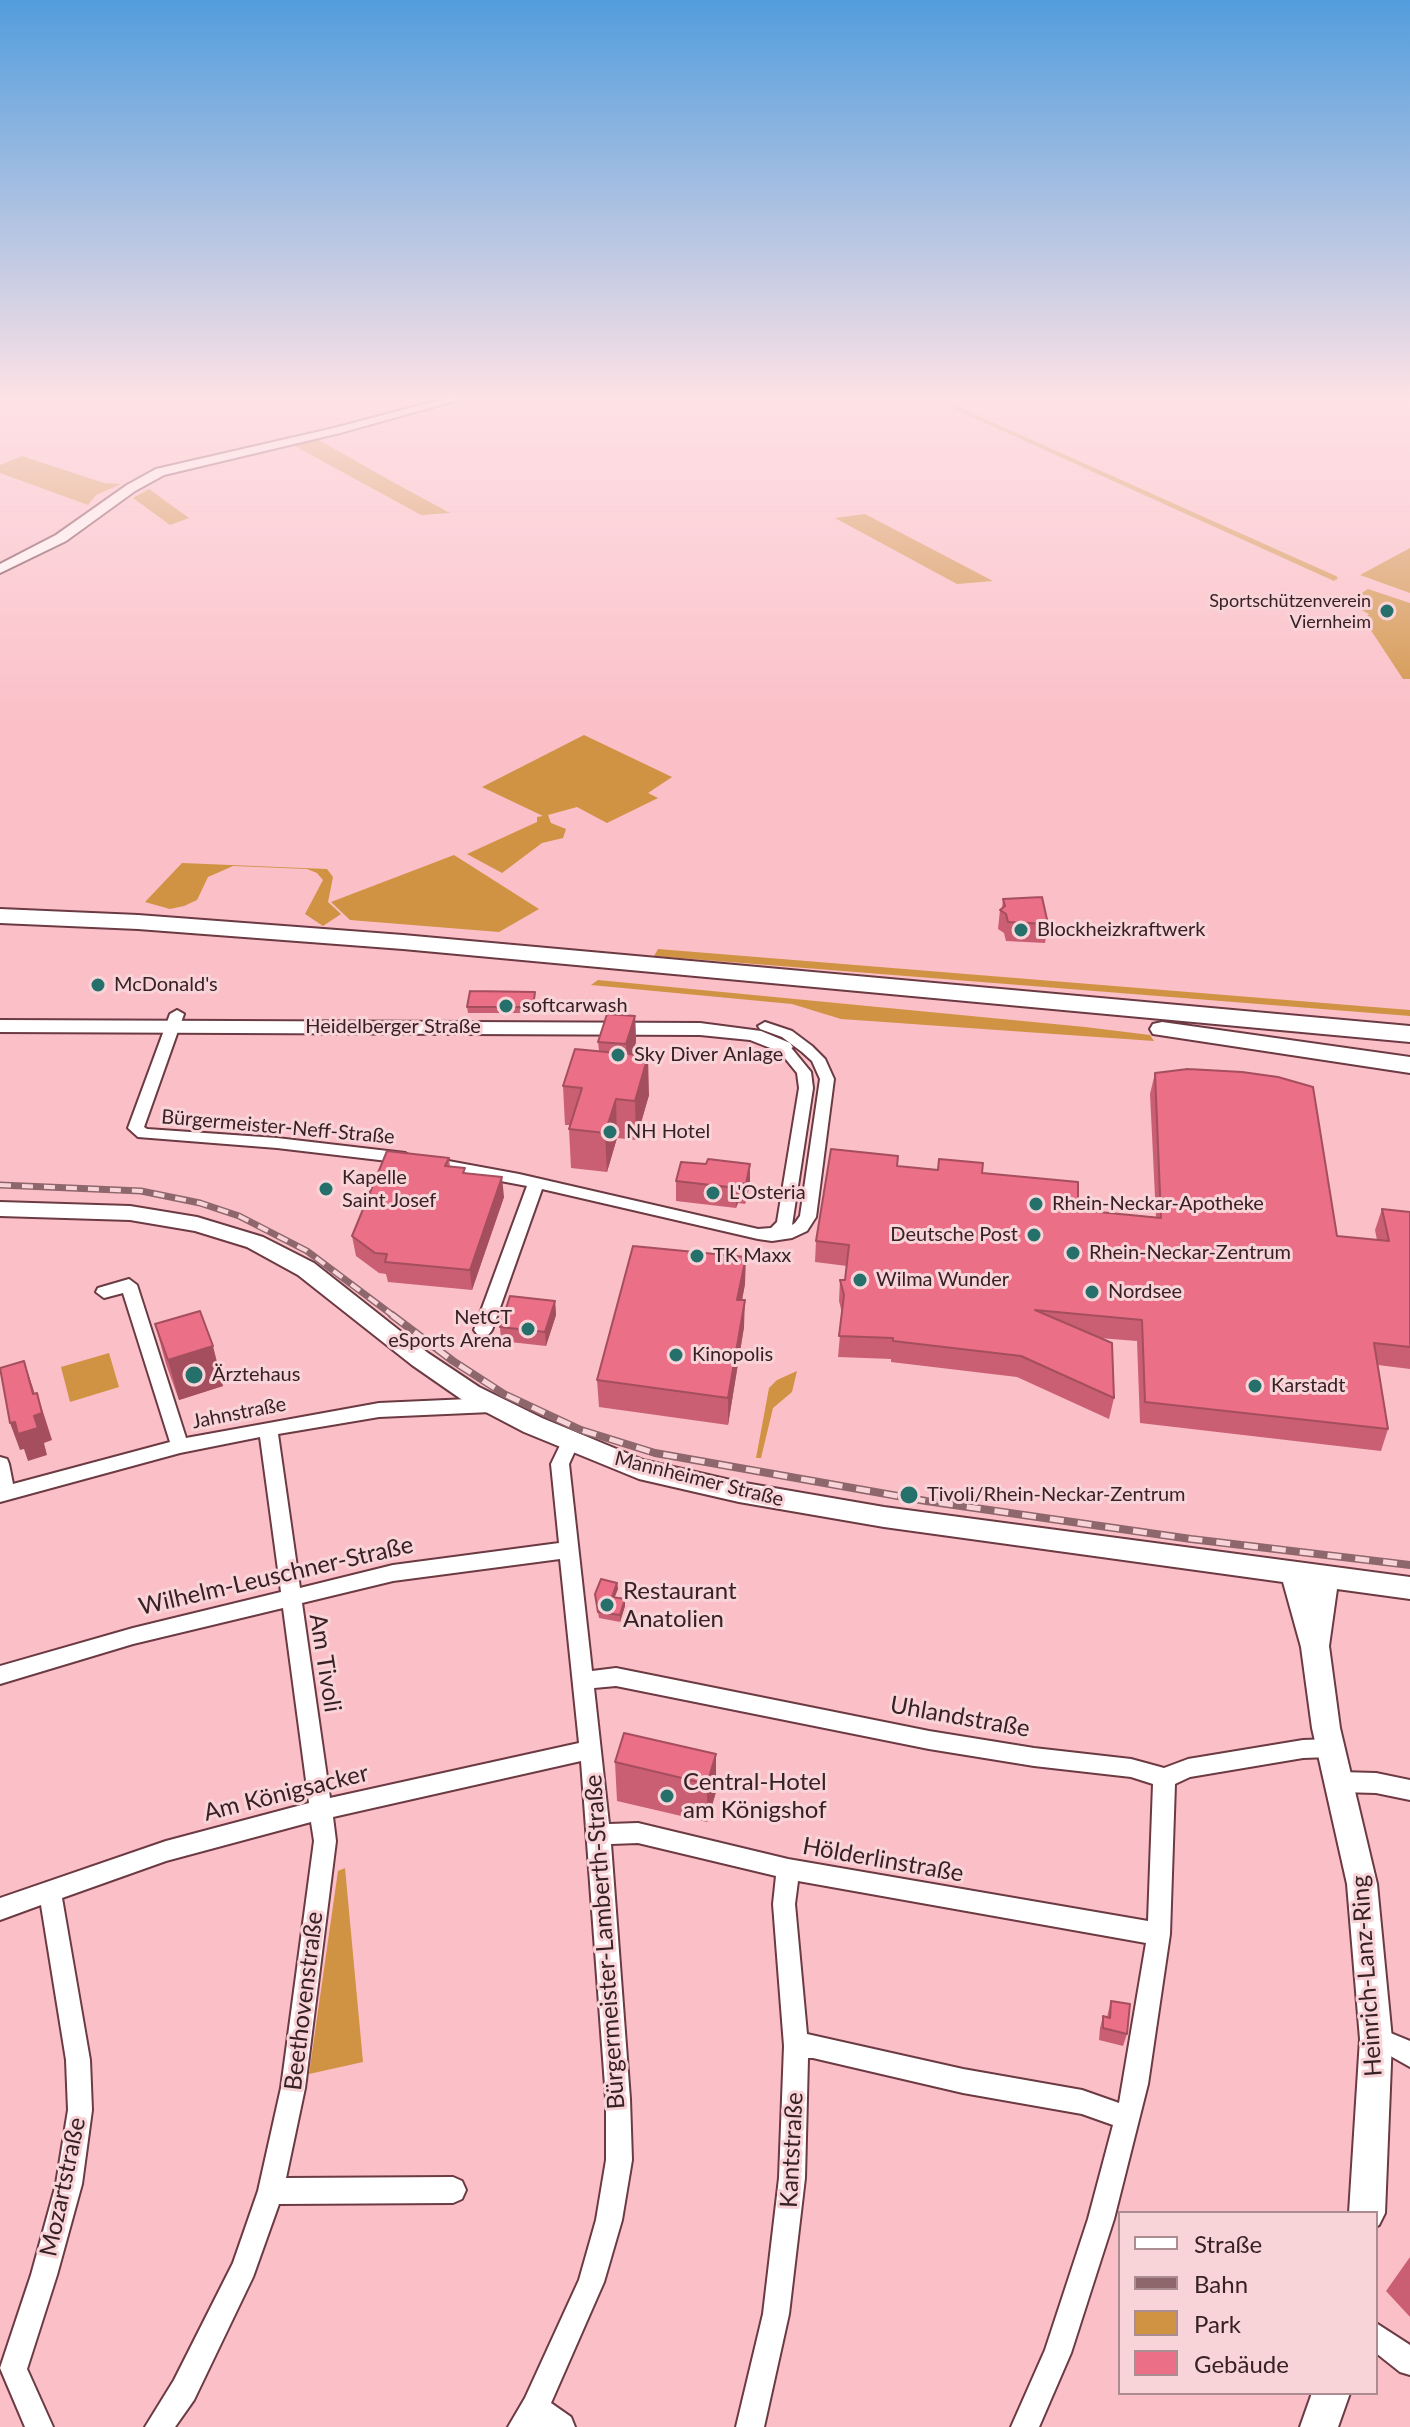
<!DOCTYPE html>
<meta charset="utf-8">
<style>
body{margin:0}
#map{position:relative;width:1410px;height:2427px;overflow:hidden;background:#fbbfc7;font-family:Lato,sans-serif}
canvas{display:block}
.legend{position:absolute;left:1118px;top:2211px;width:260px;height:184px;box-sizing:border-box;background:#f8d4d8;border:2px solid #ab8c90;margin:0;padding:10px 14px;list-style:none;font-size:24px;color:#372124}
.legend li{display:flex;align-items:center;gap:16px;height:40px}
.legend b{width:40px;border:2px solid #ab8c90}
</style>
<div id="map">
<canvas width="1410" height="2427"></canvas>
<ul class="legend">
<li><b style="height:10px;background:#fff"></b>Straße</li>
<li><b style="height:10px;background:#8e676c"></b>Bahn</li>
<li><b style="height:22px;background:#d09243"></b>Park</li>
<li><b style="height:22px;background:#eb6f86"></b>Gebäude</li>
</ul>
</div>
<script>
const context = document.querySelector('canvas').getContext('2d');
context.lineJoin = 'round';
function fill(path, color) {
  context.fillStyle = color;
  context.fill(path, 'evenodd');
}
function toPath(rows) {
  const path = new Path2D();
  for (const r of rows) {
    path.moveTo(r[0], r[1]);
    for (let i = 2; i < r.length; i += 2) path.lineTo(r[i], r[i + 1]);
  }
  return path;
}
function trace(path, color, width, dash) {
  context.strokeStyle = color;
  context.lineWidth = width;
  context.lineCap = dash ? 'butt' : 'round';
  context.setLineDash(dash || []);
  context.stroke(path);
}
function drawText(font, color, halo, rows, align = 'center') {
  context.font = font + ' Lato,sans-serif';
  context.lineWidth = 6;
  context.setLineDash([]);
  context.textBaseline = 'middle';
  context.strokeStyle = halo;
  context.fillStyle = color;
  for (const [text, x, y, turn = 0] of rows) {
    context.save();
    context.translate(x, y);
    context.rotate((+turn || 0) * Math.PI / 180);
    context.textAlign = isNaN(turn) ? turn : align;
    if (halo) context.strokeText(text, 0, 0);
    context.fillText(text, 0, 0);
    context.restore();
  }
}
fill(toPath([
 [958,407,1336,576,1338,578,1334,581,952,408],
 [317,439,391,481,450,513,421,515,293,445],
 [22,456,104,483,121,484,96,495,88,505,0,473,0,465],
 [149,489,189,518,170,525,133,498],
 [865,514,993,581,957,584,835,518],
 [1410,548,1410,593,1360,575],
 [1368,589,1410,603,1410,679,1403,679,1370,629,1366,617,1369,614,1356,607,1354,598],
 [584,735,672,777,648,793,658,798,607,823,577,807,548,815,551,823,566,829,563,838,542,843,502,873,467,854,537,822,537,817,543,816,482,787],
 [454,855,539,909,499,932,350,920,331,902],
 [182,863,327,869,333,877,328,902,341,914,323,926,305,914,323,880,317,873,307,869,233,866,208,877,197,900,184,906,170,909,145,902],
 [658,949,1410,1010,1410,1016,654,956],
 [598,980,1085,1027,1150,1035,1154,1041,841,1019,792,1004,591,985],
 [109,1353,119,1387,70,1402,61,1367],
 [797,1371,792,1392,773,1408,761,1458,756,1458,769,1388,777,1380],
 [345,1868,363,2062,309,2074,338,1871]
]), '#d09243');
const street = toPath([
 [177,1010,184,1014,144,1127,147,1129,277,1138,405,1153,413,1158,405,1163,277,1148,138,1137,128,1128,170,1014,177,1010],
 [765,1022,792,1031,812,1046,825,1059,834,1079,816,1217,807,1231,792,1238,772,1241,758,1239,542,1189,492,1330,489,1334,483,1336,477,1334,474,1330,527,1186,432,1168,424,1163,427,1159,432,1158,519,1174,758,1229,771,1228,777,1222,799,1088,797,1073,776,1047,783,1043,788,1044,811,1072,813,1088,792,1225,795,1223,800,1216,820,1079,812,1061,802,1052,782,1037,760,1029,758,1026,765,1022],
 [129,1279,137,1285,186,1438,379,1403,491,1398,497,1400,500,1405,497,1410,491,1412,379,1417,278,1434,300,1588,393,1565,559,1543,551,1464,564,1437,570,1435,576,1437,579,1442,569,1464,592,1671,616,1668,929,1731,1034,1748,1131,1759,1164,1768,1188,1759,1303,1740,1331,1739,1338,1741,1342,1748,1338,1755,1331,1757,1303,1758,1190,1777,1175,1784,1170,1934,1148,2084,1114,2219,1071,2353,1039,2427,1011,2427,1045,2350,1088,2219,1113,2125,1082,2114,963,2093,813,2058,808,2058,805,2178,789,2314,764,2427,736,2427,763,2314,779,2178,784,2046,773,1904,776,1876,638,1843,611,1844,630,2099,632,2160,622,2220,604,2282,551,2403,571,2417,575,2427,508,2427,525,2398,579,2280,596,2220,606,2160,606,2099,581,1761,333,1817,336,1841,305,2088,286,2178,453,2177,462,2181,466,2190,462,2199,453,2203,279,2204,253,2277,194,2400,175,2427,145,2427,174,2380,233,2263,258,2191,281,2088,314,1841,311,1822,166,1861,62,1898,90,2060,92,2110,82,2184,57,2275,27,2369,53,2427,25,2427,0,2368,31,2275,56,2184,68,2110,66,2060,41,1905,0,1920,0,1898,166,1841,309,1803,283,1608,133,1644,0,1684,0,1666,133,1628,281,1592,260,1437,180,1453,0,1502,0,1457,7,1459,9,1464,13,1484,170,1442,123,1293,104,1298,96,1292,98,1288,129,1279],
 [560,1559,579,1743,330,1798,302,1603,393,1581,560,1559],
 [616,1686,929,1749,1034,1766,1131,1777,1153,1784,1148,1921,788,1859,638,1823,609,1824,594,1688,616,1686],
 [798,1881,1146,1943,1119,2103,1082,2090,963,2069,807,2034,795,1904,798,1881],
 [1340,1772,1376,1773,1410,1780,1410,1800,1376,1793,1340,1792,1332,1789,1329,1782,1332,1775,1340,1772],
 [1376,2027,1410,2041,1410,2067,1387,2054,1368,2047,1364,2039,1368,2031,1376,2027],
 [1376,2323,1410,2345,1410,2375,1400,2372,1376,2353,1376,2323]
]);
const secondary = toPath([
 [455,396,472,396,340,433,164,475,135,491,66,541,0,573,0,564,56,535,127,485,156,469,334,428,455,396],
 [0,1020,700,1023,761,1031,790,1043,793,1047,783,1053,750,1040,700,1035,0,1032,0,1020],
 [0,1202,130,1206,197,1217,263,1237,314,1263,428,1353,479,1387,542,1418,643,1460,739,1482,884,1507,1410,1577,1410,1599,1337,1589,1329,1646,1340,1728,1377,1884,1392,2039,1385,2213,1379,2225,1376,2227,1376,2213,1349,2213,1360,2039,1347,1884,1312,1728,1301,1647,1283,1582,884,1527,739,1502,639,1479,524,1432,461,1399,412,1365,298,1275,247,1247,195,1231,130,1220,0,1216,0,1202],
 [1312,2393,1350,2393,1338,2427,1300,2427,1312,2393]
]);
const highway = toPath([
 [0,909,138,915,403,935,1410,1026,1410,1042,403,949,138,929,0,923,0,909],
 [1162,1022,1410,1057,1410,1073,1153,1034,1150,1029,1153,1024,1162,1022]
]);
trace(street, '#6b3a42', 4);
trace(secondary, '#6b3a42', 4);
trace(highway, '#6b3a42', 4);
fill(street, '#fff');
fill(secondary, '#fff');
fill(highway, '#fff');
const railFar1 = toPath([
 [0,1185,141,1191,200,1203,239,1216,307,1251,395,1317]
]);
const rail = toPath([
 [392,1315,453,1361,504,1394,581,1430,655,1453,926,1501,1191,1539,1410,1565]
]);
trace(railFar1, '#8e676c', 7);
trace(rail, '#8e676c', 8);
trace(railFar1, '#f8d4d8', 4, [11]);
trace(rail, '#f8d4d8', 5, [14]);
fill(toPath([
 [1003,899,1048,924,1045,943,1006,941,1004,933,998,929,1000,910,1002,908],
 [535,992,534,1013,468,1013,467,1007],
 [635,1016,636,1042,632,1054,649,1095,636,1140,617,1138,607,1172,571,1168,569,1129,570,1125,565,1125,563,1086,599,1051,598,1042],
 [1155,1073,1337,1236,1377,1240,1375,1230,1382,1209,1410,1212,1410,1369,1378,1365,1388,1429,1381,1451,1140,1423,1137,1341,1099,1338,1114,1398,1109,1419,1017,1377,891,1362,891,1359,838,1357,842,1313,839,1301,840,1280,845,1280,847,1266,815,1262,816,1241,897,1166,982,1173,1078,1210,1156,1217,1150,1094],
 [449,1158,450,1167,466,1173,504,1197,472,1290,388,1282,386,1274,379,1273,356,1256,352,1236],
 [706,1164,750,1164,750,1184,745,1204,738,1203,736,1208,676,1201,676,1181],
 [745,1284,742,1300,744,1327,728,1425,599,1407,597,1380],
 [555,1301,556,1315,546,1346,501,1341,500,1327],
 [155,1324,223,1386,179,1400,166,1364],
 [617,1583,618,1589,614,1597,625,1599,625,1606,620,1622,599,1618,595,1594],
 [716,1754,716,1792,707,1822,617,1801,615,1762],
 [1111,2001,1127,2034,1123,2046,1099,2040,1100,2028,1103,2016,1107,2017],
 [1410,2257,1410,2317,1386,2291]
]), '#ca5f73');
fill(toPath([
 [635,1016,636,1042,627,1070,626,1044],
 [648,1056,649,1095,636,1140,635,1101],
 [616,1099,617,1138,607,1172,605,1133],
 [750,1164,750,1184,745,1204,746,1184],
 [502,1177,504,1197,472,1290,470,1270],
 [738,1183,738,1203,736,1208,737,1188],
 [746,1257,745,1284,737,1326,737,1300],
 [745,1300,744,1327,728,1425,728,1398],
 [555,1301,556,1315,546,1346,545,1332],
 [213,1346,223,1386,179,1400,168,1360],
 [24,1361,33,1388,40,1414,37,1393,52,1440,44,1443,47,1455,28,1461,24,1449,20,1450,10,1423,34,1416],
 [617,1583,618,1589,612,1604,612,1597],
 [625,1599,625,1606,620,1622,620,1615],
 [716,1754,716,1792,707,1822,707,1784]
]), '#a44e5e');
const building = toPath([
 [1042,897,1048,924,1008,922,1006,914,1000,910,1005,906,1003,899,1042,897],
 [470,991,535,992,533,1007,467,1007,470,991],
 [607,1014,635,1016,626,1044,598,1042,607,1014],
 [575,1049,648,1056,635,1101,616,1099,605,1133,569,1129,582,1088,563,1086,575,1049],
 [1188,1069,1242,1072,1278,1077,1313,1087,1337,1236,1389,1241,1382,1209,1410,1212,1410,1347,1374,1343,1388,1429,1145,1402,1142,1320,1035,1310,1112,1343,1114,1398,1021,1356,893,1341,893,1338,839,1336,844,1295,840,1280,845,1280,849,1245,816,1241,831,1149,898,1156,897,1166,938,1170,939,1159,983,1163,982,1173,1078,1182,1078,1210,1161,1218,1155,1073,1188,1069],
 [387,1151,449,1158,445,1166,465,1168,463,1173,502,1177,470,1270,385,1262,387,1254,375,1253,352,1236,387,1151],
 [708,1159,750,1164,746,1184,738,1183,737,1188,676,1181,681,1162,706,1164,708,1159],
 [633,1246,746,1257,737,1300,745,1300,728,1398,597,1380,633,1246],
 [510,1296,555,1301,545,1332,500,1327,510,1296],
 [200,1311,213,1346,168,1360,155,1324,200,1311],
 [24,1361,33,1394,37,1393,42,1413,34,1416,38,1428,18,1434,15,1422,10,1423,0,1368,24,1361],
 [601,1579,617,1583,612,1597,625,1599,620,1615,598,1612,595,1594,601,1579],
 [624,1733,716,1754,707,1784,615,1762,624,1733],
 [1111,2001,1130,2004,1127,2034,1103,2028,1103,2016,1110,2018,1111,2001]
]);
fill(building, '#eb6f86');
trace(building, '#a44e5e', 2);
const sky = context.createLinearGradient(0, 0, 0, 735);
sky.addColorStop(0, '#529ddd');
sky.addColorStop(0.54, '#fde2e6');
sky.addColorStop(1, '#fde2e600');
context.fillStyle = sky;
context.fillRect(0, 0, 1410, 735);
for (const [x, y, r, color] of [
 [1387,611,8,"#26706c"],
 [1021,930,8,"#26706c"],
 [98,985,8,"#26706c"],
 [506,1006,8,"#26706c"],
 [618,1055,8,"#26706c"],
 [610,1132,8,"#26706c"],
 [326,1189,8,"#26706c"],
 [713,1193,8,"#26706c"],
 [1036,1204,8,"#26706c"],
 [1034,1235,8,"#26706c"],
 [1073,1253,8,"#26706c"],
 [697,1256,8,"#26706c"],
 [860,1280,8,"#26706c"],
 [1092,1292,8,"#26706c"],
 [528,1329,8,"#26706c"],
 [676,1355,8,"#26706c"],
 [194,1375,10,"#26706c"],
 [1255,1386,8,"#26706c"],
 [909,1495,10,"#26706c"],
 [607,1605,8,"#26706c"],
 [667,1796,8,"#26706c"]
]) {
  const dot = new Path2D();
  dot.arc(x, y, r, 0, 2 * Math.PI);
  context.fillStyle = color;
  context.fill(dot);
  trace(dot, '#f8d4d8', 3);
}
drawText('18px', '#372124', '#f8d4d8', [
 ["Sportschützenverein",1371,601],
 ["Viernheim",1371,622]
], 'right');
drawText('20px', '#372124', '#f8d4d8', [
 ["Blockheizkraftwerk",1037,930],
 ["McDonald's",114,985],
 ["softcarwash",522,1006],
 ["Sky Diver Anlage",634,1055],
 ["NH Hotel",626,1132],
 ["Kapelle",342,1178],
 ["Saint Josef",342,1201],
 ["L'Osteria",729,1193],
 ["Rhein-Neckar-Apotheke",1052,1204],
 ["Deutsche Post",1018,1235,"right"],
 ["Rhein-Neckar-Zentrum",1089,1253],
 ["TK Maxx",713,1256],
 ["Wilma Wunder",876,1280],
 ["Nordsee",1108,1292],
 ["NetCT",512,1318,"right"],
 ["eSports Arena",512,1341,"right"],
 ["Kinopolis",692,1355],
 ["Ärztehaus",212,1375],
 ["Karstadt",1271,1386],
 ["Tivoli/Rhein-Neckar-Zentrum",927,1495]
], 'left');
drawText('20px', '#372124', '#f8d4d8', [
 ["Heidelberger Straße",393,1027],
 ["Bürgermeister-Neff-Straße",278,1127,5],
 ["Jahnstraße",239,1413,-11],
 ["Mannheimer Straße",699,1479,14]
]);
drawText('24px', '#372124', '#f8d4d8', [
 ["Wilhelm-Leuschner-Straße",276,1576,-13],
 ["Am Tivoli",325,1663,81],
 ["Uhlandstraße",960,1717,10],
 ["Am Königsacker",286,1793,-14],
 ["Hölderlinstraße",883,1860,10],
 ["Bürgermeister-Lamberth-Straße",605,1942,-94],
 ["Heinrich-Lanz-Ring",1367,1976,-94],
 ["Beethovenstraße",304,2001,-83],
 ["Kantstraße",792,2150,-87],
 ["Mozartstraße",63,2187,-78]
]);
drawText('24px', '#372124', '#f8d4d8', [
 ["Restaurant",623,1591],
 ["Anatolien",623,1619],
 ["Central-Hotel",683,1782],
 ["am Königshof",683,1810]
], 'left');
</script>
